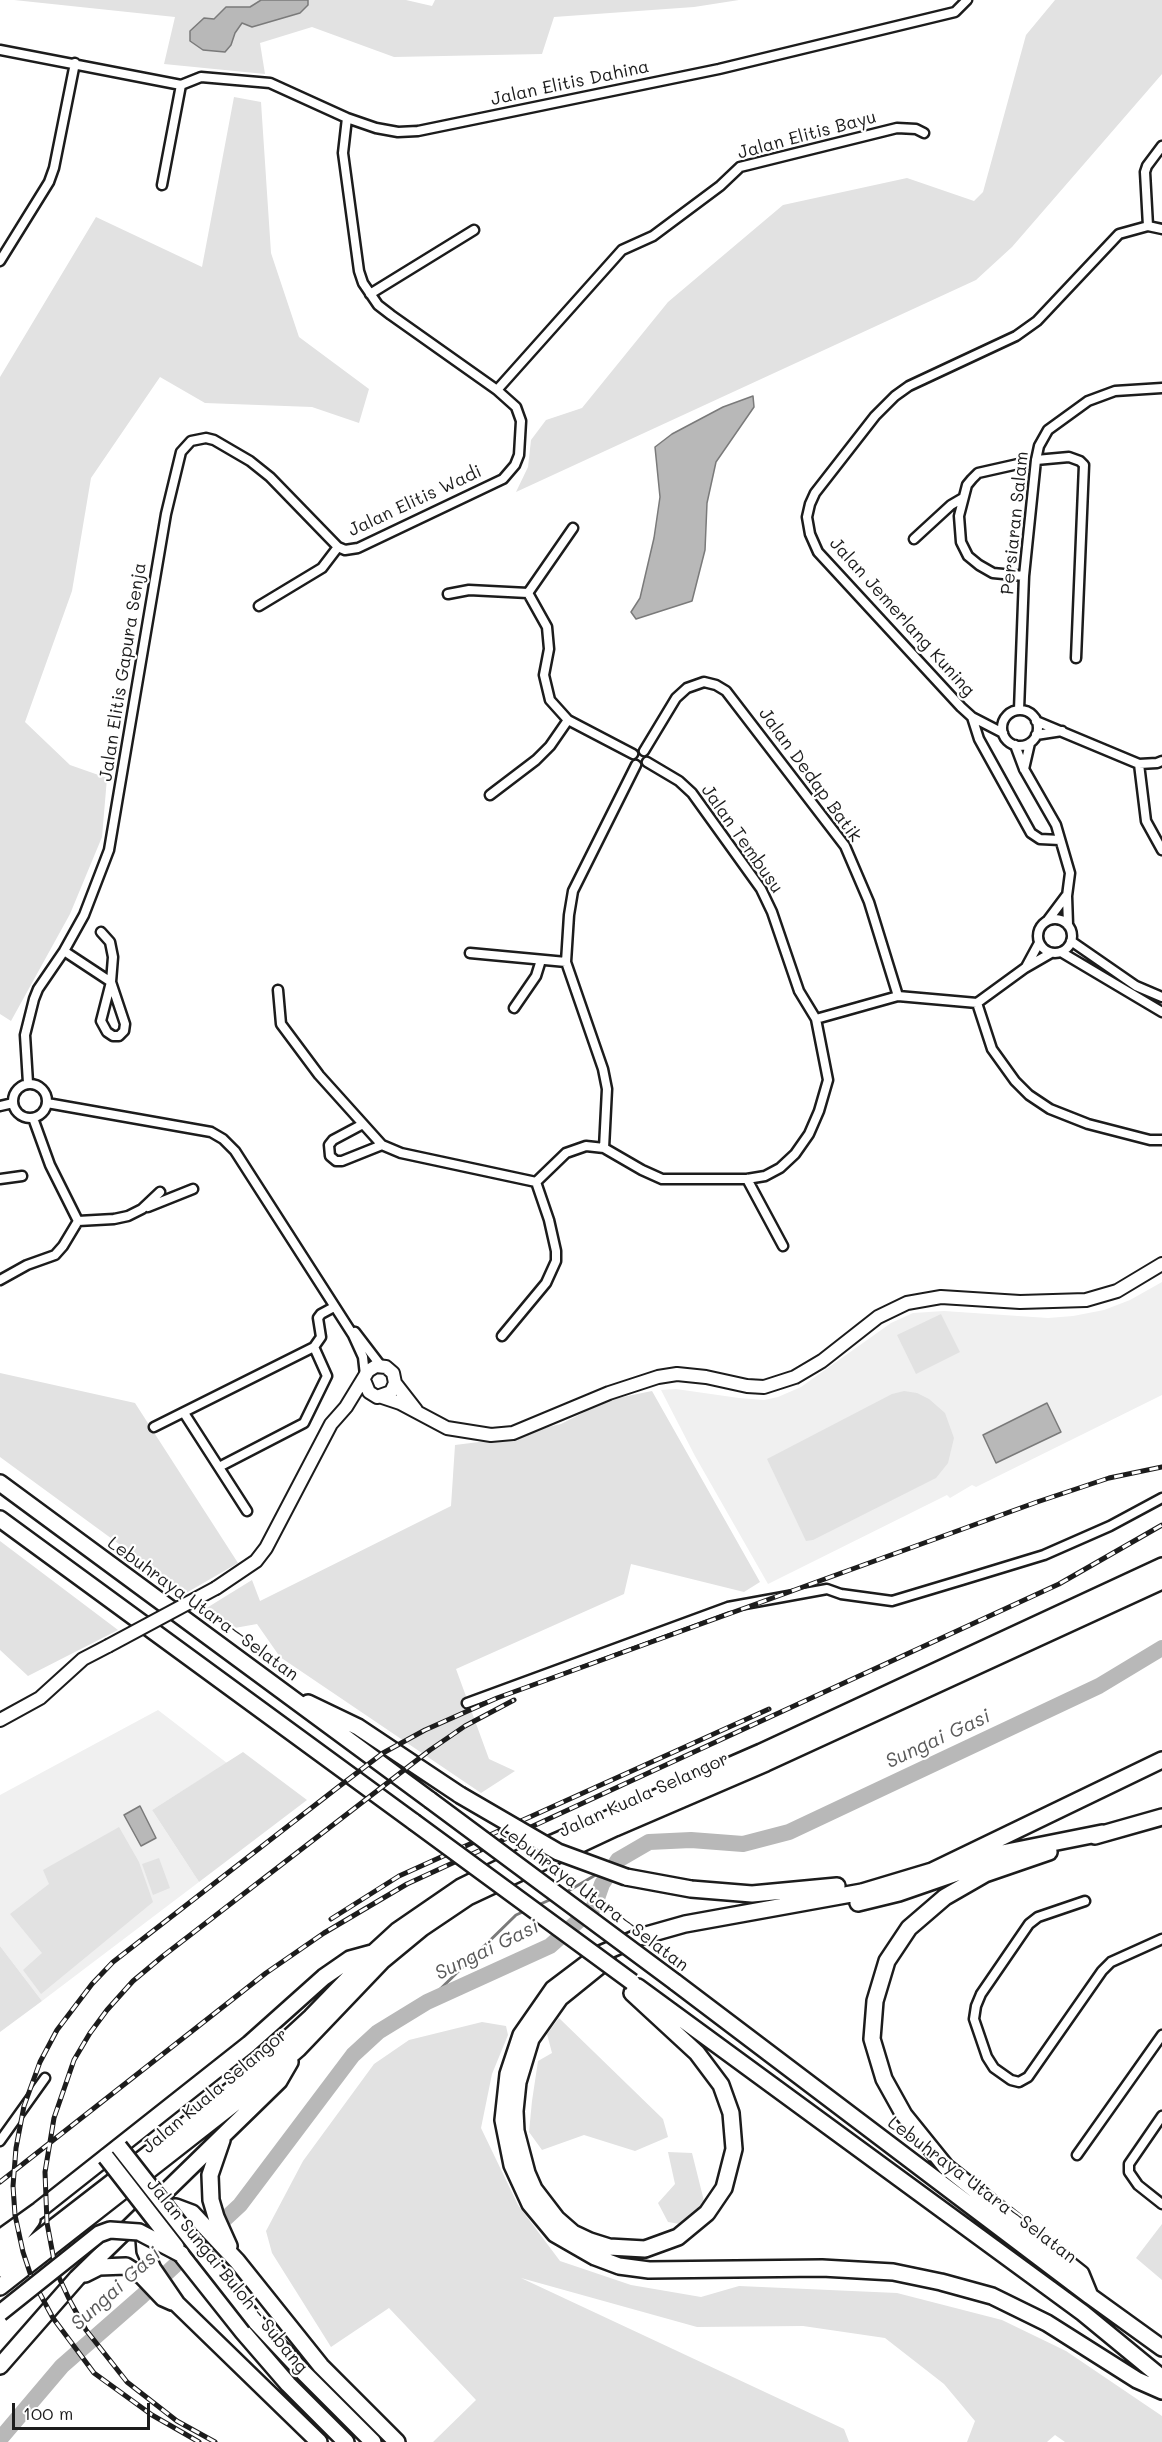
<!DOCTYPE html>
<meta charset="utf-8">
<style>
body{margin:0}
#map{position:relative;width:1162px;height:2442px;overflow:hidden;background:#fff;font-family:Mali,sans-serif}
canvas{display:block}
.scale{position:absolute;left:12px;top:2403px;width:138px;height:27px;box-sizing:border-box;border:3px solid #1c1c1c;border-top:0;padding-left:8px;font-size:18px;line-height:21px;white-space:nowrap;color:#1c1c1c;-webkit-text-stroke:4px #fff;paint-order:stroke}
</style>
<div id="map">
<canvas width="1162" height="2442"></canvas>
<div class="scale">100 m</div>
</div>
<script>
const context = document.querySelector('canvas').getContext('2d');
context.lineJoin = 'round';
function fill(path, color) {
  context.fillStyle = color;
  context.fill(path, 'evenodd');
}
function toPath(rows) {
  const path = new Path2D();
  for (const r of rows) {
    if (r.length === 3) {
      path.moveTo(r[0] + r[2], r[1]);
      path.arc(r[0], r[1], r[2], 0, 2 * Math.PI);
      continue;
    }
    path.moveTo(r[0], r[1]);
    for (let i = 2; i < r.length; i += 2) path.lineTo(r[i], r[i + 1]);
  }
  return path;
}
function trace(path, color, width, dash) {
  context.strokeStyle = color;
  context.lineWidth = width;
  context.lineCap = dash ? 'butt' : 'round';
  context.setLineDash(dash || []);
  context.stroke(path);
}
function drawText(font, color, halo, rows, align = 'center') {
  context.font = font + ' Mali,sans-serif';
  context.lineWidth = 4.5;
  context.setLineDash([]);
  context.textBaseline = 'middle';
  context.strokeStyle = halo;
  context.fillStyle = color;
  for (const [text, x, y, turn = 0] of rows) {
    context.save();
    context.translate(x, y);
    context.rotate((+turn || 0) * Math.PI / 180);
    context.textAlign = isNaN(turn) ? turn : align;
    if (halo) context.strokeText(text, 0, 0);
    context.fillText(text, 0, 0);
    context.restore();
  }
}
fill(toPath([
 [1162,1282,1162,1395,976,1487,972,1485,950,1498,947,1495,768,1584,695,1456,661,1390,676,1389,739,1398,764,1400,778,1397,801,1387,891,1323,913,1313,944,1311,1048,1318,1073,1316,1104,1310,1130,1300],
 [158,1710,227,1763,152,1810,199,1882,42,2001,0,1946,0,1795]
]), '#f0f0f0');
fill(toPath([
 [14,0,406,0,432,6,435,0,739,0,694,7,554,17,542,54,394,57,312,27,260,43,265,74,164,64,175,17],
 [1055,0,1162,0,1162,74,1012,247,976,280,516,492,528,467,531,440,546,420,582,408,668,302,783,205,907,178,974,201,983,192,1026,35],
 [234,97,261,102,271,253,299,337,369,389,359,423,312,407,205,403,160,377,91,478,72,591,25,722,70,765,107,778,102,837,70,914,11,1021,0,1014,0,377,96,217,202,267],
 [941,1314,960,1352,916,1374,897,1335],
 [0,1373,135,1403,238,1563,186,1593,0,1457],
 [652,1391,760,1582,744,1592,631,1564,624,1594,456,1669,489,1759,515,1771,481,1793,280,1657,257,1624,229,1629,205,1609,252,1580,260,1601,451,1506,455,1445,487,1441,561,1424,608,1400],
 [904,1391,917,1393,929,1399,945,1413,954,1438,948,1463,936,1478,813,1540,806,1541,767,1459,892,1394],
 [0,1541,118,1630,28,1676,0,1650],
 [243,1752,307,1800,199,1882,152,1810],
 [119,1827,139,1862,153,1902,41,1994,23,1970,42,1953,10,1914,49,1884,43,1870],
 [159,1858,170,1888,153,1895,142,1864],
 [0,1946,42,2001,0,2032],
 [559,2018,663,2119,668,2137,635,2151,584,2135,542,2150,529,2132,532,2101,538,2061,552,2053,547,2034],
 [482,2022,506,2026,508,2035,492,2074,481,2128,518,2205,560,2261,631,2285,701,2297,739,2286,897,2293,1002,2320,1066,2351,1162,2416,1162,2442,1065,2442,1055,2435,1047,2442,967,2442,975,2421,944,2384,885,2338,803,2326,697,2327,521,2278,844,2429,849,2442,433,2442,476,2400,389,2308,331,2347,272,2253,266,2231,303,2161,374,2064,409,2040],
 [668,2152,692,2153,705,2205,680,2224,668,2222,658,2203,675,2184],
 [1162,2224,1162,2280,1136,2258]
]), '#e2e2e2');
const water = toPath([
 [261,0,308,0,308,5,300,13,252,27,242,23,235,33,231,45,225,52,203,50,190,41,190,31,204,18,214,19,226,7,250,7,261,0],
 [753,396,754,407,716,462,707,503,705,550,692,601,636,619,631,612,640,598,654,538,660,497,655,447,672,434,723,407,753,396],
 [1047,1403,1061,1432,996,1463,983,1435,1047,1403],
 [140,1806,156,1838,141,1846,124,1815,140,1806]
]);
fill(water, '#b8b8b8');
trace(water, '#7a7a7a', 1.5);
trace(toPath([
 [609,1866,618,1860],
 [563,1894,599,1873],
 [536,1906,554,1898],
 [427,2002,516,1915,527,1910]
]), '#7a7a7a', 3);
trace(toPath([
 [0,2439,62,2366,142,2296,240,2205,353,2055,378,2032,427,2002,550,1946,594,1907,602,1884,618,1860,649,1842,691,1840,743,1844,789,1832,1099,1686,1162,1648]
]), '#b8b8b8', 16);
const street = toPath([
 [0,50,181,85],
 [181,85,201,77,270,83,347,118,376,128,398,132,418,131,719,69,955,12,967,0],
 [162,185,181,85],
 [1148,226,1145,172,1147,166,1162,146],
 [0,261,49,182,54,168,75,63],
 [370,294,474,230],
 [497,390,622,250,653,236,720,186,740,167,897,128,916,129,924,133],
 [1036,460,1069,457,1080,461,1084,465,1076,658],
 [1018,464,978,473,972,479,967,485,959,516,961,542,968,556,979,565,993,573,1024,576],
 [914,539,951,505,963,498],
 [528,593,547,627,549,649,544,675,550,700,568,720,633,754],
 [528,593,573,528],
 [448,594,469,590,528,593],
 [259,606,322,568,338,547,345,550,358,548,503,479,515,465,519,455,521,421,516,407,497,390,391,315,378,305,363,283,359,271,343,153,347,118],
 [1019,710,1024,576,1036,460,1039,446,1048,430,1088,401,1115,391,1162,388],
 [1020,728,18],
 [972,717,979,739,1031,833,1040,839,1060,840],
 [1036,721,1139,764,1157,763,1162,761],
 [1003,733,972,717,961,707,818,552,810,534,807,517,810,504,815,493,875,416,895,396,909,386,1016,336,1037,321,1119,234,1148,226,1162,229],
 [1036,735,1062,731],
 [1015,745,1024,769,1056,825,1070,873,1067,896,1068,925],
 [644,751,676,698,687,688,704,682,716,685,726,691,845,846,869,902,898,996],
 [1139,764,1146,821,1162,850],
 [1024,769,1030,743],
 [490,795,536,760,550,746,568,720],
 [1055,936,17],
 [1048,920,1066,896],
 [1071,941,1136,986,1162,997],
 [64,951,111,982,125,1024,124,1031,119,1036,113,1036,107,1032,101,1021,111,982,113,957,110,942,101,932],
 [1061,952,1162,1012],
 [470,953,566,962],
 [1026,967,1039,943],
 [278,990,281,1024,319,1075,382,1145,401,1153,536,1182],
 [977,1003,992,1049,1015,1081,1029,1095,1050,1109,1088,1124,1150,1140,1162,1140],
 [514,1008,536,976,541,960],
 [816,1019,898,996,977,1003,1025,968,1051,953],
 [28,1083,25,1035,34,999,38,989,64,951,84,915,109,850,166,514,181,452,191,441,206,438,214,440,250,461,270,477,338,547],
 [30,1101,17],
 [47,1103,211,1132,223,1139,235,1151,353,1335,363,1357,365,1375],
 [0,1106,13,1103],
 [33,1118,50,1165,78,1221],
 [363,1124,333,1140,329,1145,330,1156,336,1161,342,1161,382,1145],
 [604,1148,607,1089,603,1069,566,962,569,915,573,891,636,765],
 [0,1179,22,1176],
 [747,1179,783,1246],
 [536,1182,566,1153,586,1146,604,1148,642,1170,662,1179,747,1179,765,1176,780,1168,795,1154,809,1134,819,1111,828,1080,816,1019,799,991,772,912,761,889,692,793,679,781,647,762],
 [148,1207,193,1189],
 [0,1280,27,1265,55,1255,63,1246,78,1221,114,1219,128,1216,142,1209,160,1192],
 [355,1332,381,1366],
 [502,1336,546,1283,556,1261,556,1251,549,1220,536,1182],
 [184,1413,247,1511],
 [154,1427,314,1347,321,1337,318,1318,321,1314,334,1307],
 [219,1467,304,1423,327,1376,314,1347],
 [467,1703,728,1607,827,1589,841,1594,892,1601,962,1580,1044,1555,1110,1526,1162,1498],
 [1085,1901,1038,1917,1029,1924,981,1994,976,2006,974,2019,987,2057,994,2068,1011,2080,1019,2082,1028,2077,1102,1971,1111,1962,1162,1939],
 [1162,2116,1129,2164,1129,2172,1138,2185,1162,2204],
 [0,2141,45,2078],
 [1077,2155,1162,2035]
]);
const secondary = toPath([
 [395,1383,416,1410],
 [382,1397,400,1403,447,1428,491,1435,513,1433,609,1393,658,1377,677,1374,706,1377,747,1386,764,1387,795,1377,822,1361,878,1317,907,1303,941,1297,1020,1302,1086,1300,1117,1291,1162,1264],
 [216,1588,256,1561,266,1548,331,1424,346,1407,368,1371,376,1366,386,1367,393,1373,395,1383,391,1392,377,1397,369,1392,364,1380],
 [0,1720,40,1698,83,1659,108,1646]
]);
const highway = toPath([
 [0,1483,430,1800],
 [0,1519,414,1822],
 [308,1703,358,1727,460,1795],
 [1162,1760,932,1871,862,1892,685,1924,639,1937,598,1955,553,1989,521,2035,508,2074,503,2120,512,2165,530,2204,555,2234,595,2257,619,2266,649,2270,822,2268,893,2272,941,2282,992,2296,1047,2323,1137,2380,1162,2391],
 [1095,1836,1162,1817],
 [1049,1852,985,1874,945,1897,909,1928,887,1961,875,2001,872,2039,884,2079,904,2115,946,2167,1081,2274,1090,2296],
 [626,1877,691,1889,752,1894,837,1886],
 [858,1903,899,1893,957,1873,1002,1853,1102,1833],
 [607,1960,560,1998,531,2039,518,2082,515,2111,516,2131,527,2173,534,2189,557,2219,573,2233,590,2241,609,2247,645,2249,678,2237,707,2213,724,2188,734,2149,731,2113,721,2085,697,2053,632,1993],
 [675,1982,1090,2296,1162,2348],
 [638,1987,1083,2313,1162,2378],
 [222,2140,210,2175,211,2200,216,2217,229,2246],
 [0,2238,39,2210,249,2044,324,1977,350,1959,372,1953],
 [0,2252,17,2240,32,2220],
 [181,2254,243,2332,288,2384,346,2442],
 [0,2269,235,2087,311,2017,373,1953,397,1931,461,1887,534,1851,761,1752,1162,1566],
 [85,2274,99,2267,126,2266,142,2276,163,2298,172,2302],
 [0,2287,244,2096,298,2049,382,1961,422,1928,468,1897,615,1828,766,1763,1162,1581],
 [256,2322,302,2371,373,2442],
 [0,2366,77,2278,279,2081,290,2062],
 [319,2442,177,2304,153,2269,145,2251,144,2238,149,2220,162,2209,176,2207,192,2213,237,2261,321,2366,397,2442]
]);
trace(street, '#1c1c1c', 13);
trace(secondary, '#1c1c1c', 16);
trace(highway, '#1c1c1c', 20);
trace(street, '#fff', 8);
trace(secondary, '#fff', 12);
trace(highway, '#fff', 15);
const rail = toPath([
 [331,1919,399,1876,769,1709],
 [0,2182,266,1973,324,1933,407,1884,1059,1584,1162,1525],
 [199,2442,152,2415,94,2373,53,2318,32,2279,23,2252,15,2215,13,2186,16,2148,24,2106,40,2062,57,2030,92,1984,113,1962,337,1788,383,1753,425,1730,497,1698,1037,1502,1109,1478,1162,1467],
 [215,2442,177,2421,127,2382,86,2330,70,2301,56,2271,47,2223,45,2172,54,2118,74,2060,90,2033,107,2010,133,1981,163,1956,430,1750,465,1726,514,1700]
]);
trace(rail, '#1c1c1c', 5);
trace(rail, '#fff', 3, [9]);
const secondaryBridge = toPath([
 [108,1646,216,1588]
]);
const highwayBridge = toPath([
 [460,1795,558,1852,626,1877],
 [430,1800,675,1982],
 [414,1822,632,1982],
 [119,2147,256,2322],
 [106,2157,176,2247],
 [0,2313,99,2234,110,2230,139,2232,181,2254]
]);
trace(secondaryBridge, '#1c1c1c', 16, []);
trace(highwayBridge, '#1c1c1c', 20, []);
trace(secondaryBridge, '#fff', 12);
trace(highwayBridge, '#fff', 15);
drawText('18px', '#1c1c1c', '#fff', [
 ["Jalan Elitis Dahina",570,83,-12],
 ["Jalan Elitis Bayu",807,135,-15],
 ["Jalan Elitis Wadi",415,501,-25],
 ["Persiaran Salam",1015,523,-84],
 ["Jalan Jemerlang Kuning",902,617,48],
 ["Jalan Elitis Gapura Senja",123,672,-81],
 ["Jalan Dedap Batik",810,775,54],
 ["Jalan Tembusu",742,839,55],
 ["Lebuhraya Utara–Selatan",203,1609,36],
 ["Jalan Kuala Selangor",644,1795,-24],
 ["Lebuhraya Utara–Selatan",594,1898,37],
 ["Jalan Kuala Selangor",215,2091,-40],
 ["Lebuhraya Utara–Selatan",982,2190,37],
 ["Jalan Sungai Buloh - Subang",227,2276,51]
]);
drawText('italic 20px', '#5a5a5a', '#fff', [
 ["Sungai Gasi",938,1739,-25],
 ["Sungai Gasi",487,1950,-26],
 ["Sungai Gasi",116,2289,-42]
]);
</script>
